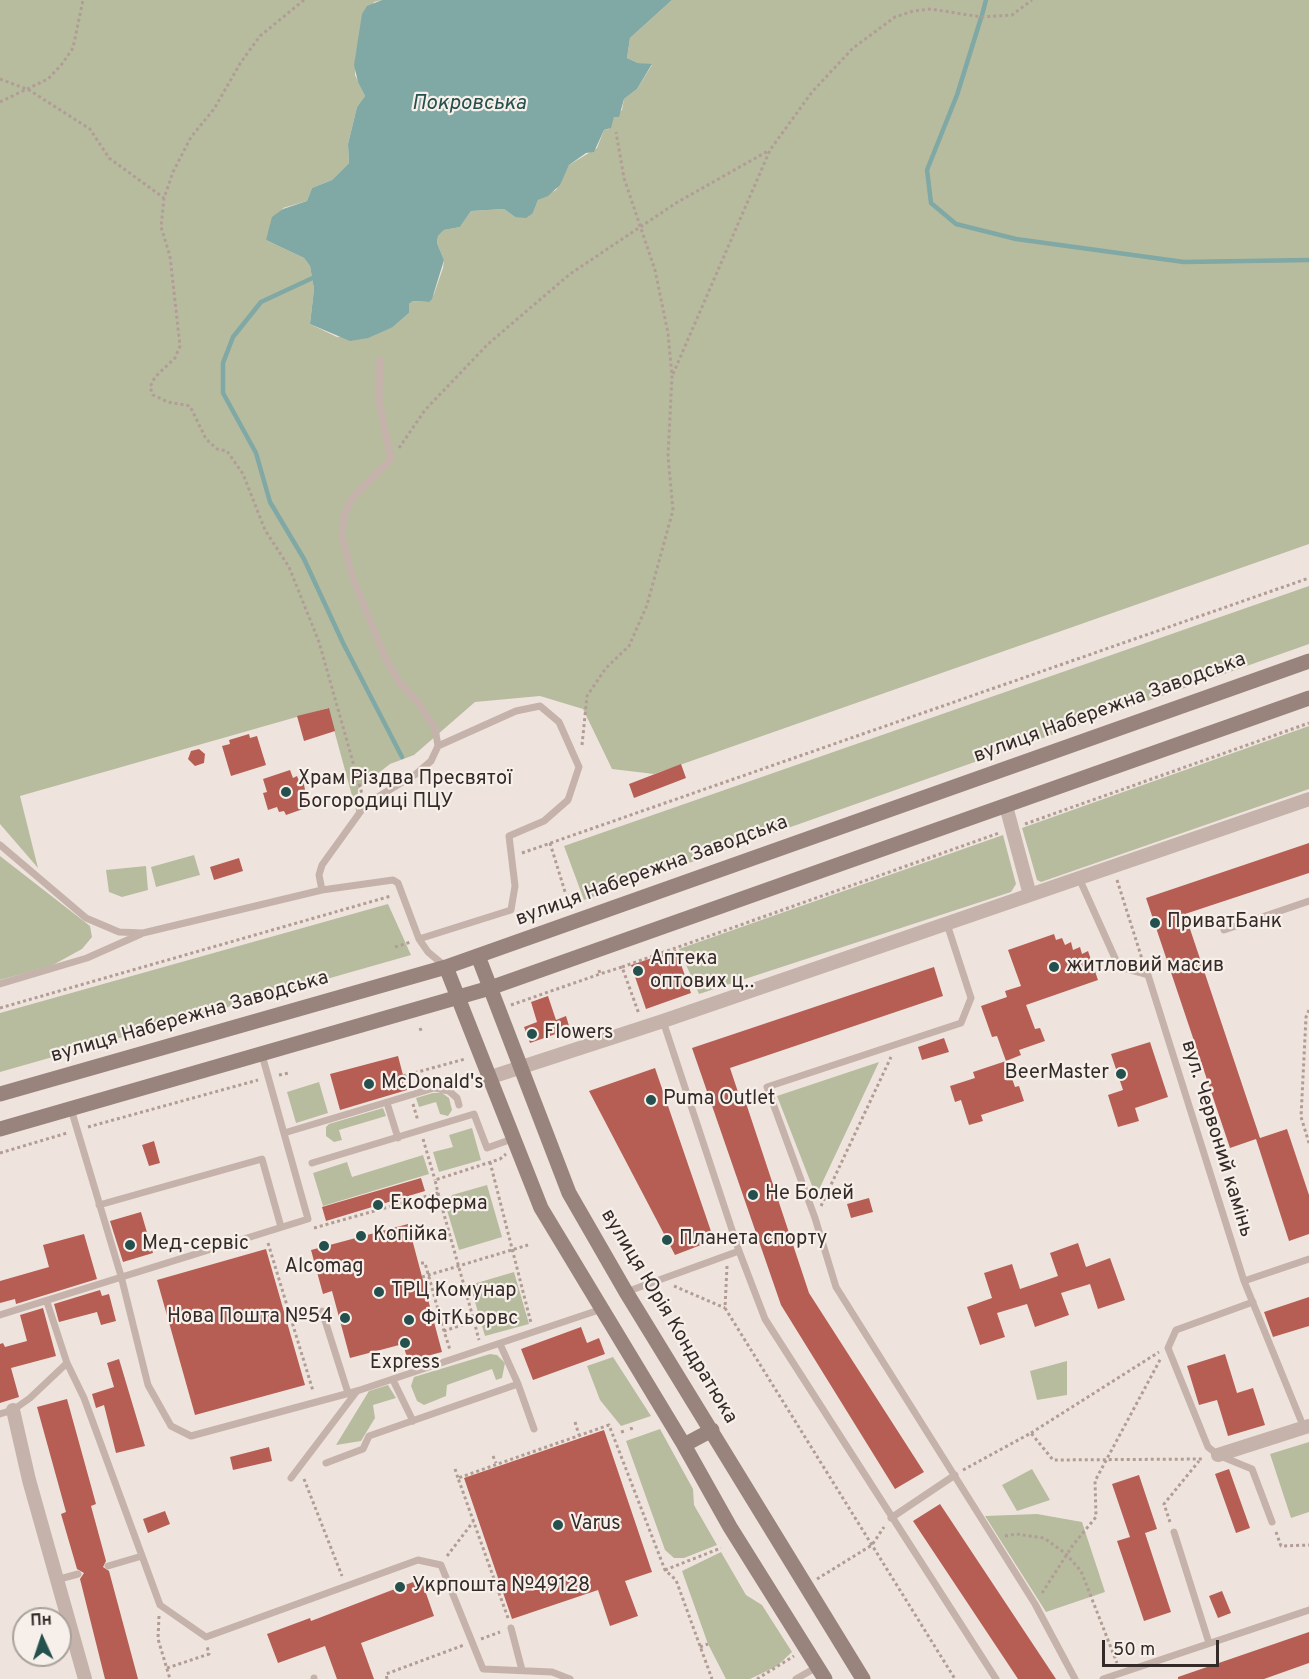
<!DOCTYPE html>
<meta charset="utf-8">
<style>
body{margin:0}
#map{position:relative;width:1309px;height:1679px;overflow:hidden;background:#efe4dd;font-family:Overpass,sans-serif}
canvas{display:block}
.north{position:absolute;left:12px;top:1607px;width:60px;height:60px;box-sizing:border-box;background:#f7efe9;border:2px solid #a9a19c;border-radius:50%;rotate:357deg;font-size:16px;font-weight:700;line-height:24px;text-align:center;color:#342b29}
.north::after{content:'';display:block;margin:auto;width:21px;height:27px;background:#24504d;clip-path:polygon(50% 0,100% 100%,50% 72%,0 100%)}
.scale{position:absolute;left:1102px;top:1640px;width:117px;height:27px;box-sizing:border-box;border:3px solid #342b29;border-top:0;padding-left:8px;font-size:18px;line-height:21px;white-space:nowrap;color:#342b29;-webkit-text-stroke:4px #f7efe9;paint-order:stroke}
</style>
<div id="map">
<canvas width="1309" height="1679"></canvas>
<div class="north">Пн</div>
<div class="scale">50 m</div>
</div>
<script>
const context = document.querySelector('canvas').getContext('2d');
context.lineJoin = 'round';
function fill(path, color) {
  context.fillStyle = color;
  context.fill(path, 'evenodd');
}
function toPath(rows) {
  const path = new Path2D();
  for (const r of rows) {
    path.moveTo(r[0], r[1]);
    for (let i = 2; i < r.length; i += 2) path.lineTo(r[i], r[i + 1]);
  }
  return path;
}
function trace(path, color, width, dash) {
  context.strokeStyle = color;
  context.lineWidth = width;
  context.lineCap = dash ? 'butt' : 'round';
  context.setLineDash(dash || []);
  context.stroke(path);
}
function drawText(font, color, halo, rows, align = 'center') {
  context.font = font + ' Overpass,sans-serif';
  context.lineWidth = 4.5;
  context.setLineDash([]);
  context.textBaseline = 'middle';
  context.strokeStyle = halo;
  context.fillStyle = color;
  for (const [text, x, y, turn = 0] of rows) {
    context.save();
    context.translate(x, y);
    context.rotate((+turn || 0) * Math.PI / 180);
    context.textAlign = isNaN(turn) ? turn : align;
    if (halo) context.strokeText(text, 0, 0);
    context.fillText(text, 0, 0);
    context.restore();
  }
}
fill(toPath([
 [0,0,382,0,374,2,356,52,355,75,365,96,357,107,348,144,349,163,332,180,312,188,307,201,283,208,266,240,304,258,310,266,314,289,310,324,337,337,393,327,409,313,409,304,413,301,428,302,434,294,443,268,444,260,437,243,438,236,444,230,460,227,471,211,504,209,515,217,533,213,538,200,556,190,569,165,597,148,604,130,609,129,614,117,622,110,624,99,637,89,652,65,638,63,627,58,630,38,672,0,1309,0,1309,544,654,774,612,769,583,709,540,696,475,702,414,755,390,764,358,789,357,814,328,708,20,796,38,868,0,824],
 [1309,586,1309,644,584,900,564,846],
 [1309,726,1309,789,1041,882,1037,880,1022,828],
 [1003,835,1016,884,1011,892,699,994,679,949],
 [194,855,200,875,156,887,151,867],
 [0,856,90,926,92,937,82,949,51,966,0,980],
 [146,866,148,890,122,897,109,892,106,870],
 [388,904,411,955,0,1072,0,1013],
 [879,1062,816,1196,777,1096],
 [319,1082,328,1113,296,1123,287,1092],
 [433,1093,442,1093,449,1098,452,1110,448,1116,440,1114,436,1102,419,1107,416,1098],
 [383,1108,386,1116,339,1130,342,1140,334,1142,326,1136,326,1127,329,1124],
 [472,1128,481,1160,439,1172,433,1152,453,1147,449,1135],
 [423,1155,429,1174,323,1206,313,1173,347,1162,352,1177],
 [487,1185,502,1237,459,1250,446,1207,452,1195],
 [514,1272,529,1324,485,1336,470,1285],
 [490,1354,497,1355,505,1363,502,1378,496,1380,492,1369,447,1385,446,1396,424,1405,417,1401,411,1386,414,1377],
 [613,1357,651,1416,621,1426,600,1400,587,1366],
 [1067,1361,1067,1395,1037,1400,1030,1371],
 [388,1385,396,1398,373,1405,375,1418,361,1441,336,1445,369,1391],
 [660,1429,693,1489,694,1505,717,1545,684,1558,674,1558,665,1550,626,1441],
 [1309,1442,1309,1512,1291,1518,1270,1454],
 [1032,1469,1050,1500,1017,1511,1002,1485],
 [1037,1514,1082,1522,1105,1592,1046,1612,985,1516],
 [721,1552,746,1595,762,1605,792,1652,777,1666,750,1679,726,1679,708,1644,682,1571]
]), '#b7bc9f');
fill(toPath([
 [382,0,672,0,630,38,627,58,638,63,652,64,637,89,624,99,619,117,614,117,611,128,604,130,594,152,586,153,569,165,560,185,548,196,538,200,533,213,526,218,515,217,504,209,471,211,460,227,444,230,438,236,437,243,444,260,432,299,429,302,413,301,409,304,409,313,393,327,368,338,350,341,310,324,314,289,310,266,304,258,266,240,272,217,283,209,307,201,312,188,332,180,349,163,348,144,357,107,365,96,358,82,354,65,362,14,367,6]
]), '#80a8a4');
trace(toPath([
 [982,15,986,0],
 [981,18,957,95,927,170,931,203,956,224,1016,239,1184,262,1309,260],
 [319,275,261,302,233,337,223,363,223,393,256,453,270,502,304,559,343,643,402,757]
]), '#80a8a4', 4.5);
fill(toPath([
 [329,708,335,731,304,741,297,716],
 [249,734,250,738,257,736,266,765,231,776,222,746,230,744,229,740],
 [199,749,205,754,204,763,195,766,188,759,191,751],
 [681,764,686,778,634,798,629,784],
 [290,770,293,778,297,776,299,781,303,780,308,804,302,806,303,809,286,815,284,811,279,812,277,807,268,810,263,793,267,792,263,779],
 [1309,843,1309,873,1185,914,1260,1138,1287,1129,1309,1195,1309,1234,1289,1241,1256,1139,1230,1148,1146,898],
 [239,858,243,871,214,880,210,867],
 [1054,934,1056,940,1062,938,1065,945,1071,942,1073,950,1080,947,1082,954,1088,951,1098,980,1026,1005,1035,1029,1040,1028,1045,1041,1019,1050,1021,1055,1006,1061,997,1036,992,1037,981,1006,1007,997,1005,991,1021,986,1008,950],
 [676,950,691,993,646,1009,631,965],
 [934,967,943,996,730,1068,740,1098,744,1097,809,1293,924,1472,895,1489,781,1305,692,1048],
 [548,996,556,1020,566,1016,570,1029,530,1043,524,1027,537,1022,531,1002],
 [944,1038,949,1052,922,1060,918,1047],
 [1150,1042,1168,1097,1135,1108,1139,1121,1118,1127,1108,1095,1123,1090,1111,1054],
 [398,1056,407,1090,340,1110,330,1074],
 [1006,1061,1015,1087,1019,1086,1024,1101,981,1115,983,1121,969,1125,961,1100,955,1102,950,1086,975,1078,973,1072],
 [655,1068,714,1240,675,1255,589,1091],
 [154,1141,160,1163,149,1166,142,1145],
 [421,1178,425,1191,326,1221,322,1207],
 [869,1198,873,1212,851,1218,847,1204],
 [141,1212,153,1253,123,1262,110,1221],
 [408,1224,442,1352,408,1361,403,1344,350,1358,332,1291,323,1294,311,1250],
 [84,1234,97,1279,16,1304,15,1299,0,1303,0,1281,49,1267,43,1245],
 [1078,1243,1086,1267,1110,1258,1125,1300,1098,1309,1090,1284,1061,1293,1069,1315,1035,1327,1027,1304,997,1313,1005,1337,980,1345,967,1307,992,1298,984,1273,1012,1264,1020,1289,1058,1276,1050,1253],
 [266,1249,305,1385,195,1415,157,1280],
 [100,1290,102,1296,109,1294,116,1321,101,1325,97,1312,59,1322,54,1304],
 [1309,1297,1309,1326,1273,1337,1264,1312],
 [43,1308,56,1356,11,1368,19,1397,0,1403,0,1344,3,1343,5,1347,27,1341,20,1315],
 [581,1327,587,1343,599,1338,605,1354,533,1380,521,1349],
 [1225,1354,1237,1393,1253,1388,1265,1425,1228,1436,1217,1400,1199,1405,1187,1366],
 [119,1359,145,1446,116,1453,104,1405,96,1408,92,1394,114,1387,107,1363],
 [67,1399,96,1504,91,1506,106,1561,103,1567,109,1571,138,1679,105,1679,80,1579,84,1573,77,1569,61,1514,66,1512,37,1407],
 [604,1430,652,1572,625,1581,638,1616,610,1626,598,1590,512,1619,464,1478],
 [269,1447,272,1461,233,1470,230,1457],
 [1229,1469,1250,1528,1236,1533,1215,1474],
 [1139,1475,1157,1529,1145,1533,1171,1612,1144,1621,1117,1541,1130,1537,1112,1484],
 [940,1504,1056,1679,1018,1679,913,1521],
 [165,1511,170,1524,148,1533,143,1519],
 [421,1579,434,1616,361,1643,374,1679,337,1679,325,1646,278,1663,267,1634,310,1618,311,1621],
 [1222,1591,1231,1613,1218,1618,1209,1596],
 [1309,1632,1309,1663,1264,1679,1178,1679,1178,1677]
]), '#b65e54');
trace(toPath([
 [304,0,260,36,241,62,214,109,191,137,173,172,164,198,161,227,170,256,180,346,175,358,155,377,150,387,153,395,168,402,190,406,206,439,217,449,227,451,243,474,265,530,289,567,319,642,362,794],
 [0,79,29,90,90,129,109,158,164,198],
 [0,102,48,79,62,64,73,48,83,0],
 [673,374,770,150,812,92,853,48,895,17,913,11,931,9,981,17,1012,15,1032,0],
 [399,448,425,410,488,344,570,274,676,203,768,151],
 [582,745,587,696,606,668,629,646,647,605,673,510,668,456,672,376,668,333,655,270,624,178,616,132],
 [1025,824,1309,723],
 [550,843,566,895,575,899,577,903],
 [522,853,1309,578],
 [1117,880,1143,962],
 [395,947,411,942],
 [622,967,999,833],
 [599,970,600,974,622,967,639,1014],
 [511,1005,600,974],
 [0,1008,391,896],
 [1309,1010,1306,1017,1301,1117,1309,1143],
 [420,1028,422,1033],
 [279,1075,289,1073],
 [407,1075,409,1086],
 [403,1076,465,1059],
 [413,1104,418,1121],
 [88,1127,258,1080],
 [423,1139,435,1180],
 [0,1153,67,1133],
 [490,1162,531,1323],
 [438,1193,474,1321,444,1331,450,1350],
 [821,1206,891,1057],
 [314,1228,438,1193,435,1180,500,1159,506,1154],
 [268,1243,313,1391],
 [421,1263,425,1263,444,1331],
 [727,1266,725,1308,955,1679],
 [422,1277,528,1245],
 [674,1286,725,1308],
 [474,1321,479,1340],
 [575,1422,579,1435],
 [630,1429,633,1428],
 [621,1432,625,1431],
 [1031,1433,1159,1352],
 [493,1456,496,1463],
 [455,1469,458,1478],
 [963,1470,1031,1433,1053,1460,1204,1459],
 [304,1479,342,1576],
 [1170,1522,1164,1504,1199,1461],
 [1276,1532,1281,1546,1309,1545],
 [1005,1536,1016,1534,1044,1538,1065,1553,1081,1571,1117,1663],
 [447,1556,473,1522],
 [665,1570,721,1548],
 [817,1579,872,1545,884,1527],
 [1042,1593,1073,1545,1096,1517,1095,1481,1161,1358],
 [159,1616,158,1639,170,1679],
 [508,1618,458,1478,609,1425,665,1570,676,1580,712,1679],
 [481,1639,500,1632],
 [700,1647,708,1644],
 [167,1668,209,1654,207,1646],
 [387,1679,386,1674,464,1645],
 [757,1679,794,1656]
]), '#b19d95', 3, [3, 3]);
trace(toPath([
 [380,360,379,402,391,459,352,498,344,516,342,535,352,576,384,655,399,682,417,701,435,728,438,746],
 [0,845,86,918,119,932,143,933,322,890,393,880,398,883,419,939,428,952,446,967],
 [1079,878,1119,967,1148,975,1244,1281,1304,1428],
 [322,890,319,875,322,865,366,804,416,774,431,761,438,746,516,711,540,706,559,722,579,767,568,800,544,821,509,836,515,886,511,910,419,939],
 [947,924,971,998,961,1023,767,1087,815,1218,836,1287,1035,1604,1075,1679],
 [1224,930,1309,901],
 [0,984,87,958,141,934],
 [663,1021,739,1251,765,1319,996,1679],
 [387,1103,398,1138],
 [71,1109,121,1276,148,1385,171,1426,191,1436,357,1391,602,1309],
 [284,1133,434,1088,449,1091,457,1098,459,1105],
 [312,1163,474,1114,487,1148,512,1139],
 [99,1205,262,1159,281,1227],
 [1244,1281,1309,1259],
 [626,1292,739,1251],
 [47,1302,67,1363,84,1398,160,1605,206,1637,418,1560,441,1565,483,1669,552,1672,570,1679],
 [1253,1302,1176,1330,1168,1348,1208,1447,1218,1455,1252,1469,1272,1522],
 [322,1311,348,1393],
 [0,1315,308,1219,262,1055],
 [500,1344,518,1384,534,1429],
 [393,1380,413,1421],
 [0,1414,13,1410,30,1398,67,1363],
 [326,1463,363,1449,369,1436,518,1384],
 [291,1478,357,1391],
 [891,1518,955,1475],
 [1174,1532,1209,1643],
 [108,1566,142,1556],
 [56,1580,78,1574],
 [511,1628,522,1670],
 [314,1678,314,1679],
 [796,1679,817,1667],
 [1103,1679,1309,1610]
]), '#c5b3ab', 7);
trace(toPath([
 [1006,806,1030,895],
 [488,1078,663,1021,1309,799],
 [13,1410,29,1480,85,1679],
 [1218,1455,1309,1426]
]), '#c5b3ab', 14);
trace(toPath([
 [478,956,569,1193,626,1292,863,1679],
 [446,967,541,1208,684,1445,730,1527,825,1679],
 [0,1094,446,967,1309,661],
 [0,1129,490,988,1309,698],
 [684,1445,712,1430]
]), '#99837d', 15);
for (const [x, y, r, color] of [
 [286,792,6,"#24504d"],
 [1155,923,6,"#24504d"],
 [1054,967,6,"#24504d"],
 [638,971,6,"#24504d"],
 [532,1034,6,"#24504d"],
 [1121,1074,6,"#24504d"],
 [369,1084,6,"#24504d"],
 [651,1100,6,"#24504d"],
 [753,1195,6,"#24504d"],
 [378,1205,6,"#24504d"],
 [361,1236,6,"#24504d"],
 [667,1240,6,"#24504d"],
 [130,1245,6,"#24504d"],
 [324,1246,6,"#24504d"],
 [379,1292,6,"#24504d"],
 [345,1318,6,"#24504d"],
 [409,1320,6,"#24504d"],
 [405,1343,6,"#24504d"],
 [558,1525,6,"#24504d"],
 [400,1587,6,"#24504d"]
]) {
  const dot = new Path2D();
  dot.arc(x, y, r, 0, 2 * Math.PI);
  context.fillStyle = color;
  context.fill(dot);
  trace(dot, '#f7efe9', 2);
}
drawText('20px', '#342b29', '#f7efe9', [
 ["вулиця Набережна Заводська",1110,709,-20],
 ["вулиця Набережна Заводська",652,872,-20],
 ["вулиця Набережна Заводська",190,1018,-16],
 ["вул. Червоний камінь",1216,1139,73],
 ["вулиця Юрія Кондратюка",668,1317,59]
]);
drawText('20px', '#342b29', '#f7efe9', [
 ["Храм Різдва Пресвятої",298,780],
 ["Богородиці ПЦУ",298,803],
 ["ПриватБанк",1167,923],
 ["Аптека",650,960],
 ["оптових ц‥",650,983],
 ["житловий масив",1066,967],
 ["Flowers",544,1034],
 ["BeerMaster",1109,1074,"right"],
 ["McDonald's",381,1084],
 ["Puma Outlet",663,1100],
 ["Не Болей",765,1195],
 ["Екоферма",390,1205],
 ["Копійка",373,1236],
 ["Планета спорту",679,1240],
 ["Мед-сервіс",142,1245],
 ["Alcomag",324,1268,"center"],
 ["ТРЦ Комунар",391,1292],
 ["Нова Пошта №54",333,1318,"right"],
 ["ФiтКьорвс",421,1320],
 ["Express",405,1364,"center"],
 ["Varus",570,1525],
 ["Укрпошта №49128",412,1587]
], 'left');
drawText('italic 21px', '#24504d', '#f7efe9', [
 ["Покровська",469,105]
]);
</script>
